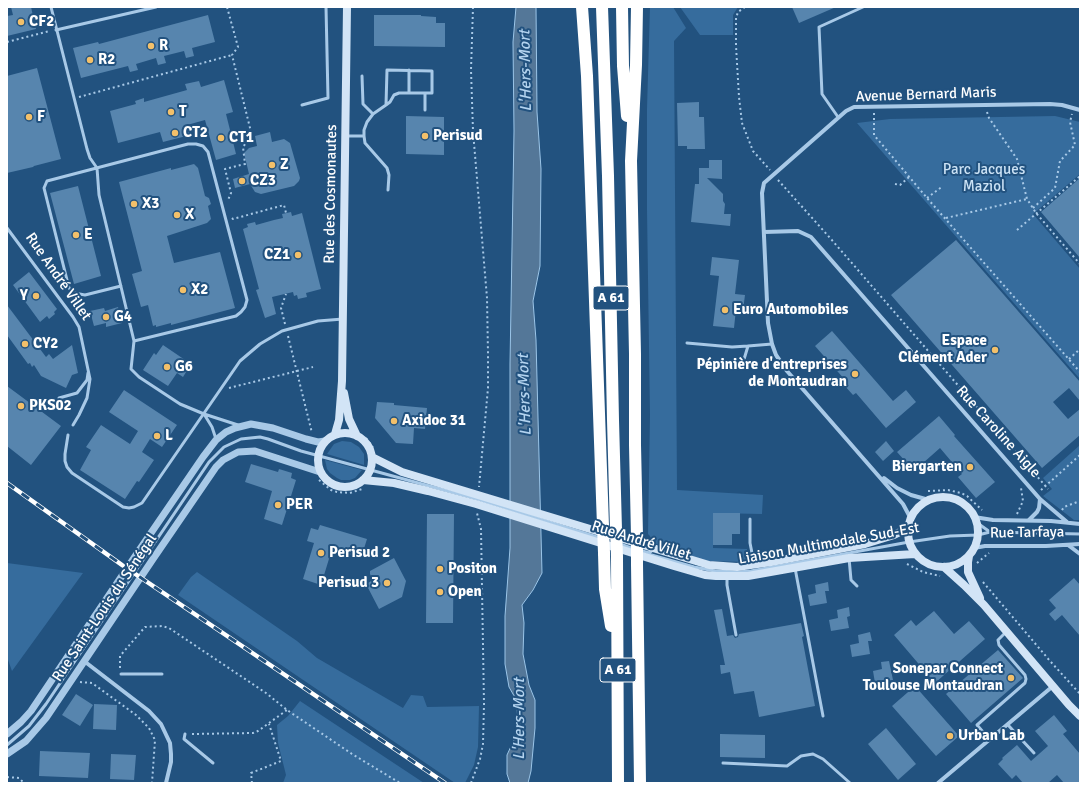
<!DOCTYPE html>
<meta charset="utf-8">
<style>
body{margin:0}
#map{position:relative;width:1087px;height:790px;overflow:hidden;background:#22527f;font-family:Signika,sans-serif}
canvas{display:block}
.frame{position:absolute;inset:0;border:8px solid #fff;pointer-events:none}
</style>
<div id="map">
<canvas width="1087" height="790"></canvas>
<div class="frame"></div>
</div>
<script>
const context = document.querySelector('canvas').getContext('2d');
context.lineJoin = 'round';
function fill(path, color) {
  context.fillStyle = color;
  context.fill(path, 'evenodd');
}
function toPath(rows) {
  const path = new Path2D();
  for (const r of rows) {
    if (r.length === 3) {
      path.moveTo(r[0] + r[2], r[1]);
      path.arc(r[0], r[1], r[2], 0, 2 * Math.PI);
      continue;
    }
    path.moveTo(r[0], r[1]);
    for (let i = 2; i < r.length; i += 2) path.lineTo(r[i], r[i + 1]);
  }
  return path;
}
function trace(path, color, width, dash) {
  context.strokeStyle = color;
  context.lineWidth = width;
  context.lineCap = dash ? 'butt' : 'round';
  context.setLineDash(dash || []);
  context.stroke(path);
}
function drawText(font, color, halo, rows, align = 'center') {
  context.font = font + ' Signika,sans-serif';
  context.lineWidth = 4;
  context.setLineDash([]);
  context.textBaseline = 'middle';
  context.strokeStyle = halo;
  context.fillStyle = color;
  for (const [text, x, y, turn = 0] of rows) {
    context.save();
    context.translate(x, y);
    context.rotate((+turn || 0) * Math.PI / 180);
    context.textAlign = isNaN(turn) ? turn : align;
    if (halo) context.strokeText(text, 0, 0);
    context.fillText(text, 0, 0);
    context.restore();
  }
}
fill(toPath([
 [650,7,673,7,686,28,674,41,677,490,763,495,762,514,713,513,713,548,747,549,748,562,705,561,661,548,660,545,652,543,650,536,648,534,650,415,647,210,647,109],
 [680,7,738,7,733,15,733,35,700,35],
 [1055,116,1080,122,1080,174,1033,214,1080,269,1080,379,857,123,890,119],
 [342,441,351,442,359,447,364,454,364,465,327,454,334,444],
 [1080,445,1080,520,1074,520,1043,496,1052,489,1043,478],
 [325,460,362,470,355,478,350,480,341,480,337,478,330,473,327,469],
 [7,563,83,573,12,671,7,657],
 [197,572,297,641,317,658,403,708,411,695,423,696,427,707,479,706,478,747,474,765,465,783,455,783,178,595,191,577],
 [300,701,424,783,283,783,286,775,278,743,277,725,288,716]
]), '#366c9d');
const water = toPath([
 [516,7,536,7,537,112,541,169,540,266,533,301,536,340,542,573,533,590,522,605,524,623,523,654,529,685,535,700,535,728,531,771,528,783,510,783,507,774,507,755,518,731,517,701,509,687,505,664,505,616,510,548,510,364,514,131,513,42,516,7]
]);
fill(water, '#547798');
trace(water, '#9bc5e8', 1);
fill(toPath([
 [11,7,31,7,36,29,7,36,7,16,13,15],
 [792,7,836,7,799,23],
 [208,15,215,42,192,48,194,56,186,58,184,51,164,56,166,63,158,65,156,58,136,64,138,70,130,72,128,66,81,78,73,48,98,42,99,44],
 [374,15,421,15,421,16,436,17,436,23,445,23,445,47,374,46],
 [37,68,61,159,34,166,33,167,7,173,7,76],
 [224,80,233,112,226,114,236,154,216,160,205,120,187,125,190,135,163,142,160,132,118,143,110,111,136,104,135,101,144,98,144,102,187,90,185,84,199,81,201,87],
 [699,102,699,117,704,117,705,149,687,149,687,146,678,146,677,103],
 [406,116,444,117,444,155,406,154],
 [270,132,272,142,284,139,290,143,300,178,299,181,294,186,261,194,255,192,250,184,235,188,233,179,249,174,244,153,249,148,257,146,255,136],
 [709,160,722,160,722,179,707,178,723,194,723,201,725,204,724,214,731,214,730,226,691,222,695,184,699,184,699,168,709,168],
 [194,164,198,168,205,196,209,198,211,204,208,206,211,219,207,223,167,236,174,263,220,252,235,308,171,325,171,323,156,327,156,325,153,326,148,305,141,307,132,274,142,271,119,182,171,168,171,170],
 [1080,178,1080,258,1041,212],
 [78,186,101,276,74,284,50,193],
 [291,212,292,216,302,213,321,289,306,293,307,297,298,299,297,295,294,296,293,292,272,297,276,314,265,318,256,290,259,289,243,229,248,227,247,224,255,222,256,225,274,220,283,218,282,214],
 [956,240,1080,382,1080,401,1069,388,1053,402,1068,419,1080,409,1080,435,1042,468,891,295],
 [712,257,739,260,735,294,745,295,743,310,736,309,734,328,713,326,719,276,710,275],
 [29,272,57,309,54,312,55,314,49,319,47,316,40,322,13,285],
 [7,305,46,357,49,354,53,359,72,345,78,373,72,375,66,388,41,376,34,365,32,367,30,363,28,364,7,335],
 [118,307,122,323,106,327,106,323,94,326,90,311,104,308,105,311],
 [832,331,893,401,906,390,916,402,886,428,856,393,853,395,843,384,846,381,815,346],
 [163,345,191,364,183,377,177,373,168,386,143,370,154,353,156,355],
 [7,386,61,426,31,465,7,446],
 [124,390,177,425,162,447,150,439,142,452,154,460,139,482,137,481,125,499,80,470,91,450,86,447,101,425,130,444,138,431,109,412],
 [377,402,394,403,394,405,427,408,425,429,414,428,413,444,396,443,375,418],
 [939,416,955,435,954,436,995,482,976,498,958,477,962,474,940,448,914,471,897,452],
 [886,441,894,451,883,461,875,452],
 [251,464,278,472,279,469,292,473,291,478,296,480,282,525,264,519,272,491,245,482],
 [713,513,740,513,740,534,732,534,732,545,713,545],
 [427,514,454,514,453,623,426,623],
 [320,525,367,539,361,558,332,549,321,585,303,579,314,543,307,541,311,528,318,530],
 [394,558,406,581,402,597,379,609,366,584,373,580,370,574,370,571],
 [1074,578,1080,585,1080,636,1062,615,1055,621,1049,614,1056,608,1049,600],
 [828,582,829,591,825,591,827,603,810,606,808,595,816,593,815,585],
 [849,607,850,616,847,617,849,628,831,631,829,620,838,618,837,610],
 [722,609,727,636,733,635,735,638,738,637,739,634,801,623,804,636,802,637,815,706,759,717,754,691,734,694,730,672,721,674,720,665,725,665,714,610],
 [934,611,954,634,969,621,985,639,935,683,894,635,911,620,916,626],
 [870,632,872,641,868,641,870,654,852,657,850,645,859,643,858,635],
 [998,650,1023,678,971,723,946,694],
 [889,661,893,680,875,683,873,671,882,669,881,662],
 [915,686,959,736,936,756,892,706],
 [76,694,93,705,80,726,62,715],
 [94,704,117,705,116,730,93,729],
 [1054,715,1067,731,1063,734,1080,754,1080,783,1064,783,1057,775,1048,783,1023,783,1016,775,1012,779,998,764,1003,759,1002,758,1017,745,1031,761,1048,746,1035,731],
 [886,728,916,764,898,780,868,744],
 [720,734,765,735,765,758,720,757],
 [40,751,90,753,88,778,39,776],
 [111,754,136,755,134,780,110,779]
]), '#5785ae');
trace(toPath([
 [227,7,238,47,232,55,251,132,251,136,243,147,245,164,225,169,231,193,228,200],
 [473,7,471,70,473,131,487,298,488,354,488,388,479,487],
 [745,7,738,12,736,18,736,46,739,97,742,123,753,151,770,170],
 [7,42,50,31],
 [79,97,232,55],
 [987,112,989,118,1017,159,1027,199,1036,213,1080,264],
 [874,113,874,135,927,198,1080,372],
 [778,180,831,239,1048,489],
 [895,184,900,185,909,177],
 [927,198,943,186],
 [1033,208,1055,188,1060,161,1075,145,1070,122,1072,114],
 [232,218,233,219,284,205,286,213],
 [946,218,1027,199],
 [1017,230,1080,176],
 [285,324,281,308,286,294],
 [288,336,312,433],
 [1069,359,1080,349],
 [229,388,313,367],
 [366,438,374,449],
 [319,480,331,490,337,492,350,493,362,489],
 [1041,490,1080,455],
 [928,491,948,490,961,493,967,496,982,510],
 [1062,510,1064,507,1080,501],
 [1017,514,1023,501,1021,488],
 [977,563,989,553],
 [907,564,923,572,940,576],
 [983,582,1050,661,1080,694],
 [120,668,120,656,145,627,162,626,169,628,266,693,287,710,352,754,400,783],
 [80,682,92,683,136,715,149,728,155,740,152,783],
 [192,734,253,733,258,731,287,710],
 [7,777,19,778,24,783],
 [252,783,251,773,281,761,269,724],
 [471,783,480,759,483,744,484,704,481,529,477,513]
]), '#a8c9e7', 2, [2, 3]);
trace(toPath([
 [51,7,87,149,90,158,97,168,99,195,134,341,131,369,139,377,180,404,204,414,238,425],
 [56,30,156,7],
 [362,76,363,104,373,114],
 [409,93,409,70],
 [302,105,328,98,326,7],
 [386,105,387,70,432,71,432,93,399,93,394,95,390,102,386,105,373,114,367,122,364,130,364,136,365,143,387,168,389,175,388,190],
 [425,110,425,93],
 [838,117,822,94,819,27,863,7],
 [347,136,364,136],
 [7,228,73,317,79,327,90,379,87,398,79,415,73,425],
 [121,286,85,295,74,293,69,288,44,188,47,181,188,144,196,144,203,146,208,152,247,300,245,307,241,312,236,316,134,341],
 [687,343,732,347,748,346,772,344],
 [742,366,748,346],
 [59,398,77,393,87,380,88,373],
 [204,414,212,427,216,439],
 [68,435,65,454,65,461,67,467,72,473,123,507,129,508,134,507,142,503,240,361,260,344,282,331,318,321,343,319],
 [750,519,750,543,754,563],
 [976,522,990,532],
 [620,544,634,549],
 [639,550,649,553,654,549],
 [648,554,694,567,715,571,738,572,751,571,909,542,950,536,978,535,990,532,1080,534],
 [849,558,851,580,857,586],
 [795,568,823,716],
 [727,577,727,585,736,635],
 [121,674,162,674],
 [1008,725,1034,753],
 [185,734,184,739,213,763],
 [990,740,977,725,1025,683,1026,679,1025,675,999,645,998,640,1006,632],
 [7,745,29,726,46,704,209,462,224,447,241,439,260,437,268,439,301,451,477,499,600,538],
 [723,763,787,766,801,756,813,754,823,759,850,783]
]), '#a8c9e7', 3);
trace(toPath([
 [764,232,798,231,811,237,1040,499,1067,522],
 [884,478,897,488,911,495,929,500],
 [974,517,993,520,1051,521,1080,524],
 [911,519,903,504,896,496,787,371,776,355,772,344,768,323,762,193,764,183,846,111,854,107,1050,104,1062,105,1080,110],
 [1029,520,1037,512,1039,508,1040,499],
 [1068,545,1080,554],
 [974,548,985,546,1046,546,1080,544],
 [84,661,149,711,161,724,170,743,171,754,171,762,166,783],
 [938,783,1053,686]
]), '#a8c9e7', 4);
trace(toPath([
 [7,734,21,722,31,711,140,549,203,457,216,440,226,432,235,428,251,424,273,428,306,439,318,442,325,441],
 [7,754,26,741,46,718,153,559,216,467,223,460,238,452,255,451,320,472]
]), '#a8c9e7', 7);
trace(toPath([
 [344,393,349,419,357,436],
 [345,460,27],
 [335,434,339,420,342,381,347,7],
 [372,457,402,472,709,565,737,567,771,562,865,544,894,535,908,528],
 [363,480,394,483,428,491,476,504,674,566,705,575,716,576,748,576,849,558,915,554],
 [943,532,35],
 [969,556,968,562,968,572,980,598],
 [944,567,964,585,984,605,1069,705,1080,716]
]), '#d2e4f6', 8);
trace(toPath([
 [582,7,587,76,603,526],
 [602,7,608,176,613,420,616,530],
 [622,7,623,66,627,116],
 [637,536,635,445,635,354,631,161,636,65,637,7],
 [604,553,605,589,611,626],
 [617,557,618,783],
 [637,564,640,783]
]), '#fff', 12);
const rail = toPath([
 [7,483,122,565,445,783]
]);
trace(rail, '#fff', 4.5);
trace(rail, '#22527f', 3, [9]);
trace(toPath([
 [603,526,604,553],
 [616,530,617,557],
 [637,536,637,564]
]), '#fff', 12);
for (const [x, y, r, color] of [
 [21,22,4,"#f3c06a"],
 [151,46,4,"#f3c06a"],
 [90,60,4,"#f3c06a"],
 [171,112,4,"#f3c06a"],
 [29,117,4,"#f3c06a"],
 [175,133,4,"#f3c06a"],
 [425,136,4,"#f3c06a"],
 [221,138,4,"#f3c06a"],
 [272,165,4,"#f3c06a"],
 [242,181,4,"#f3c06a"],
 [134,204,4,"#f3c06a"],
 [177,215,4,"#f3c06a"],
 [76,235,4,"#f3c06a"],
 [298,255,4,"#f3c06a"],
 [183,290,4,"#f3c06a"],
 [36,296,4,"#f3c06a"],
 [725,310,4,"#f3c06a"],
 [106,317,4,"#f3c06a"],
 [25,344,4,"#f3c06a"],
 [995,350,4,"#f3c06a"],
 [167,367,4,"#f3c06a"],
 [855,374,4,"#f3c06a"],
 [21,406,4,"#f3c06a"],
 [394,421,4,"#f3c06a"],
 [157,436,4,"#f3c06a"],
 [970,467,4,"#f3c06a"],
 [278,505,4,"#f3c06a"],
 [321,553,4,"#f3c06a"],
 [440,569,4,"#f3c06a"],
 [387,583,4,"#f3c06a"],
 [440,592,4,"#f3c06a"],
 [1011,678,4,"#f3c06a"],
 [950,736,4,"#f3c06a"]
]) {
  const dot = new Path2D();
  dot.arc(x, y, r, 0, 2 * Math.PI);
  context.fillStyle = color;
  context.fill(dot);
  trace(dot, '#22527f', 1.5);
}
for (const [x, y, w] of [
 [611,298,36],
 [618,670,36]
]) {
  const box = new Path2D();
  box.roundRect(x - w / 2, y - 12, w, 24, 3);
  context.fillStyle = '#22527f';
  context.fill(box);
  trace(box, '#fff', 1);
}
drawText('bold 14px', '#fff', null, [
 ["A 61",611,298],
 ["A 61",618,670]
]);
drawText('bold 15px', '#fff', '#22527f', [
 ["CF2",29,22],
 ["R",159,46],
 ["R2",98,60],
 ["T",179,112],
 ["F",37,117],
 ["CT2",183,133],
 ["Perisud",433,136],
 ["CT1",229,138],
 ["Z",280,165],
 ["CZ3",250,181],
 ["X3",142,204],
 ["X",185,215],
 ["E",84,235],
 ["CZ1",290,255,"right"],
 ["X2",191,290],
 ["Y",28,296,"right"],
 ["Euro Automobiles",733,310],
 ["G4",114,317],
 ["Espace",987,341,"right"],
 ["Clément Ader",987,358,"right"],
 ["CY2",33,344],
 ["Pépinière d'entreprises",847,365,"right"],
 ["de Montaudran",847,382,"right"],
 ["G6",175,367],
 ["PKS02",29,406],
 ["Axidoc 31",402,421],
 ["L",165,436],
 ["Biergarten",962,467,"right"],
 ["PER",286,505],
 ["Perisud 2",329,553],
 ["Positon",448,569],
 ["Perisud 3",379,583,"right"],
 ["Open",448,592],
 ["Sonepar Connect",1003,669,"right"],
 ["Toulouse Montaudran",1003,686,"right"],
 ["Urban Lab",958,736]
], 'left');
drawText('15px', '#fff', '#22527f', [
 ["Avenue Bernard Maris",926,95,-2],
 ["Rue des Cosmonautes",331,194,-89],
 ["Rue André Villet",58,277,55],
 ["Rue Caroline Aigle",998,432,48],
 ["Rue Tarfaya",1027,533,-1],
 ["Rue André Villet",641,541,17],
 ["Liaison Multimodale Sud-Est",829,544,-10],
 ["Rue Saint-Louis du Sénégal",105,608,-56]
]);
drawText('15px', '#cbe2f5', '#22527f', [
 ["Parc Jacques",984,170],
 ["Maziol",984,187]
]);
drawText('italic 16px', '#b3d3ef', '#22527f', [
 ["L'Hers-Mort",526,71,-91],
 ["L'Hers-Mort",525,395,-92],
 ["L'Hers-Mort",520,719,-90]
]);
</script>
